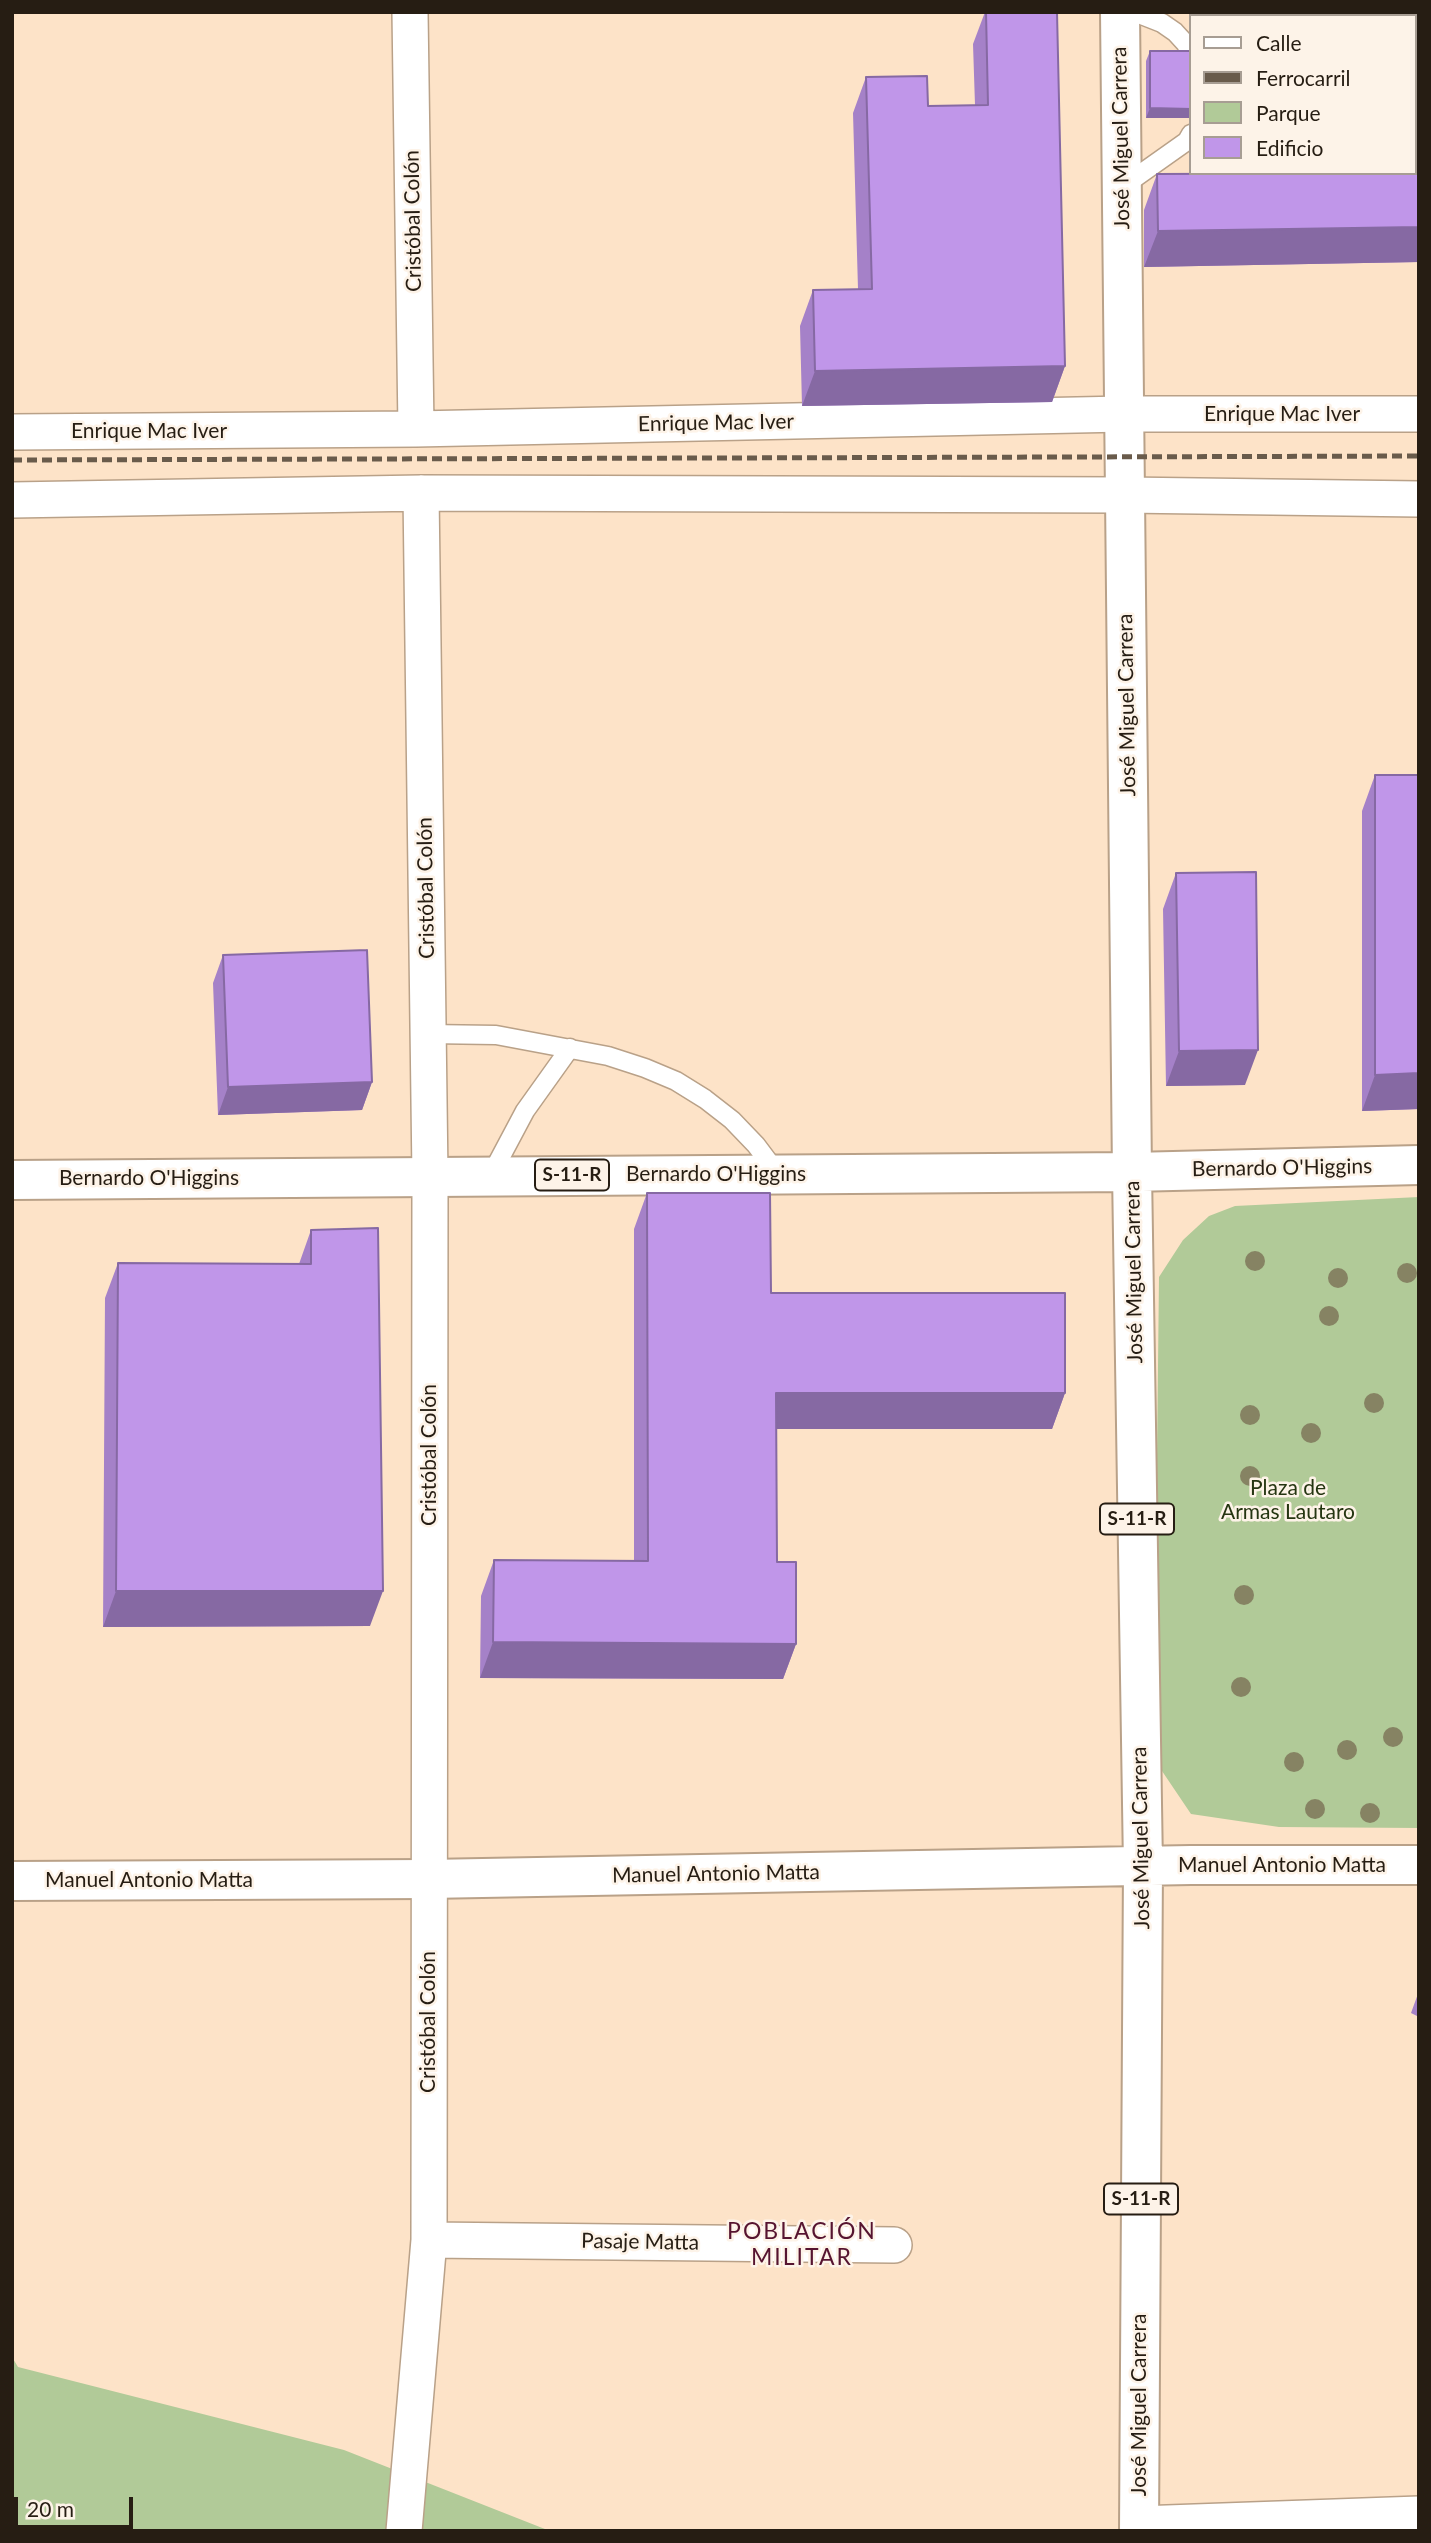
<!DOCTYPE html>
<meta charset="utf-8">
<style>
body{margin:0}
#map{position:relative;width:1431px;height:2543px;overflow:hidden;background:#fde3c8;font-family:Lato,sans-serif}
canvas{display:block}
.frame{position:absolute;inset:0;border:14px solid #261d13;pointer-events:none}
.legend{position:absolute;left:1189px;top:14px;width:228px;height:161px;box-sizing:border-box;background:#fdf3e8;border:2px solid #a79d93;margin:0;padding:9px 12px;list-style:none;font-size:21px;color:#261d13}
.legend li{display:flex;align-items:center;gap:14px;height:35px}
.legend b{width:35px;border:2px solid #a79d93}
.scale{position:absolute;left:14px;top:2497px;width:119px;height:32px;box-sizing:border-box;border:4px solid #261d13;border-top:0;padding-left:9px;font-size:21px;line-height:24px;white-space:nowrap;color:#261d13;-webkit-text-stroke:5px #fdf3e8;paint-order:stroke}
</style>
<div id="map">
<canvas width="1431" height="2543"></canvas>
<div class="frame"></div>
<ul class="legend">
<li><b style="height:9px;background:#fff"></b>Calle</li>
<li><b style="height:9px;background:#695b4b"></b>Ferrocarril</li>
<li><b style="height:19px;background:#b1ca98"></b>Parque</li>
<li><b style="height:19px;background:#c096e9"></b>Edificio</li>
</ul>
<div class="scale">20 m</div>
</div>
<script>
const context = document.querySelector('canvas').getContext('2d');
context.lineJoin = 'round';
function fill(path, color) {
  context.fillStyle = color;
  context.fill(path, 'evenodd');
}
function toPath(rows) {
  const path = new Path2D();
  for (const r of rows) {
    path.moveTo(r[0], r[1]);
    for (let i = 2; i < r.length; i += 2) path.lineTo(r[i], r[i + 1]);
  }
  return path;
}
function trace(path, color, width, dash) {
  context.strokeStyle = color;
  context.lineWidth = width;
  context.lineCap = dash ? 'butt' : 'round';
  context.setLineDash(dash || []);
  context.stroke(path);
}
function drawText(font, color, halo, rows, align = 'center') {
  context.font = font + ' Lato,sans-serif';
  context.lineWidth = 5;
  context.setLineDash([]);
  context.textBaseline = 'middle';
  context.strokeStyle = halo;
  context.fillStyle = color;
  for (const [text, x, y, turn = 0] of rows) {
    context.save();
    context.translate(x, y);
    context.rotate((+turn || 0) * Math.PI / 180);
    context.textAlign = isNaN(turn) ? turn : align;
    if (halo) context.strokeText(text, 0, 0);
    context.fillText(text, 0, 0);
    context.restore();
  }
}
fill(toPath([
 [1419,1197,1419,1828,1279,1827,1191,1814,1162,1771,1154,1722,1159,1277,1183,1240,1209,1216,1235,1206],
 [12,2357,18,2367,344,2450,550,2531,12,2531]
]), '#b1ca98');
const lane = toPath([
 [1134,12,1162,23,1175,32,1186,44,1191,55],
 [1122,187,1187,141,1191,134],
 [428,1034,496,1035,608,1056,645,1068,676,1081,705,1099,732,1120,756,1145,777,1173],
 [491,1175,525,1111,570,1048]
]);
const street = toPath([
 [410,12,416,429],
 [12,432,416,429,1124,414,1419,414],
 [12,500,421,493,1125,495,1419,499],
 [429,2240,894,2245],
 [1139,2524,1419,2514],
 [404,2531,429,2240,430,1176,421,493]
]);
const secondary = toPath([
 [1120,12,1132,1172]
]);
const primary = toPath([
 [1132,1172,1143,1866,1139,2531],
 [12,1180,1132,1172,1419,1165],
 [12,1881,428,1879,1191,1865,1419,1865]
]);
trace(lane, '#b9a188', 21);
trace(street, '#b9a188', 38);
trace(secondary, '#b9a188', 42);
trace(primary, '#b9a188', 42);
trace(lane, '#fff', 18);
trace(street, '#fff', 35);
trace(secondary, '#fff', 38);
trace(primary, '#fff', 38);
trace(toPath([
 [12,460,1419,456]
]), '#695b4b', 5, [10, 5]);
context.fillStyle = '#868363';
for (const [x, y] of [
 [1255,1261],
 [1407,1273],
 [1338,1278],
 [1329,1316],
 [1374,1403],
 [1250,1415],
 [1311,1433],
 [1250,1476],
 [1244,1595],
 [1241,1687],
 [1393,1737],
 [1347,1750],
 [1294,1762],
 [1315,1809],
 [1370,1813]
]) {
  context.beginPath();
  context.arc(x, y, 10, 0, 2 * Math.PI);
  context.fill();
}
fill(toPath([
 [985,12,1057,12,1065,366,1052,402,802,406,800,326,813,290,858,289,853,113,866,77,928,106,975,105,973,44],
 [1290,12,1358,12,1358,16,1290,16],
 [1150,51,1191,51,1191,118,1146,118,1146,61],
 [1419,83,1419,262,1144,267,1144,210,1157,174,1415,173],
 [1375,775,1419,1109,1362,1111,1362,811],
 [1176,873,1245,1085,1166,1086,1163,909],
 [223,955,372,1082,362,1110,218,1115,213,983],
 [647,1193,771,1293,1065,1393,1052,1429,776,1429,777,1562,796,1644,783,1679,480,1678,481,1596,494,1560,634,1561,634,1229],
 [311,1230,370,1626,103,1627,105,1298,118,1263,299,1264],
 [1419,1991,1419,2017,1411,2013]
]), '#a581c8');
fill(toPath([
 [1150,108,1191,109,1191,118,1146,118],
 [1419,227,1419,262,1144,267,1158,231],
 [1065,366,1052,402,802,406,815,371],
 [1258,1050,1245,1085,1166,1086,1179,1051],
 [1419,1073,1419,1109,1362,1111,1375,1075],
 [372,1082,362,1110,218,1115,228,1087],
 [776,1393,1065,1393,1052,1429,763,1429],
 [116,1591,383,1591,370,1626,103,1627],
 [493,1642,796,1644,783,1679,480,1678]
]), '#8669a3');
const building = toPath([
 [986,12,1057,12,1065,366,815,371,813,290,872,289,866,77,927,76,928,106,988,105,986,12],
 [1304,12,1358,12,1358,16,1304,16,1304,12],
 [1150,51,1191,51,1191,109,1150,108,1150,51],
 [1415,83,1419,83,1419,227,1158,231,1157,174,1415,173,1415,83],
 [1375,775,1419,775,1419,1073,1375,1075,1375,775],
 [1256,872,1258,1050,1179,1051,1176,873,1256,872],
 [367,950,372,1082,228,1087,223,955,367,950],
 [647,1193,770,1193,771,1293,1065,1293,1065,1393,776,1393,777,1562,796,1562,796,1644,493,1642,494,1560,648,1561,647,1193],
 [378,1228,383,1591,116,1591,118,1263,311,1264,311,1230,378,1228]
]);
fill(building, '#c096e9');
trace(building, '#8669a3', 2);
for (const [x, y, w] of [
 [572,1175,74],
 [1137,1519,74],
 [1141,2199,74]
]) {
  const box = new Path2D();
  box.roundRect(x - w / 2, y - 15.5, w, 31, 5);
  context.fillStyle = '#fdf3e8';
  context.fill(box);
  trace(box, '#261d13', 2);
}
drawText('bold 19px', '#261d13', null, [
 ["S-11-R",572,1175],
 ["S-11-R",1137,1519],
 ["S-11-R",1141,2199]
]);
drawText('21px', '#261d13', '#fdf3e8', [
 ["José Miguel Carrera",1121,138,-91],
 ["Cristóbal Colón",413,221,-91],
 ["Enrique Mac Iver",1282,414],
 ["Enrique Mac Iver",716,423,-1],
 ["Enrique Mac Iver",149,431],
 ["José Miguel Carrera",1127,705,-91],
 ["Cristóbal Colón",426,888,-91],
 ["Bernardo O'Higgins",1282,1168,-1],
 ["Bernardo O'Higgins",716,1174],
 ["Bernardo O'Higgins",149,1178],
 ["José Miguel Carrera",1134,1272,-91],
 ["Cristóbal Colón",429,1455,-90],
 ["José Miguel Carrera",1141,1838,-91],
 ["Manuel Antonio Matta",1282,1865],
 ["Manuel Antonio Matta",716,1874,-1],
 ["Manuel Antonio Matta",149,1880],
 ["Cristóbal Colón",428,2022,-90],
 ["Pasaje Matta",640,2242,1],
 ["José Miguel Carrera",1139,2405,-90]
]);
drawText('21px', '#253511', '#fdf3e8', [
 ["Plaza de",1288,1488],
 ["Armas Lautaro",1288,1512]
]);
context.letterSpacing = '2px';
drawText('23px', '#561430', '#fdf3e8', [
 ["POBLACIÓN",802,2232],
 ["MILITAR",802,2258]
]);
context.letterSpacing = '0px';
</script>
